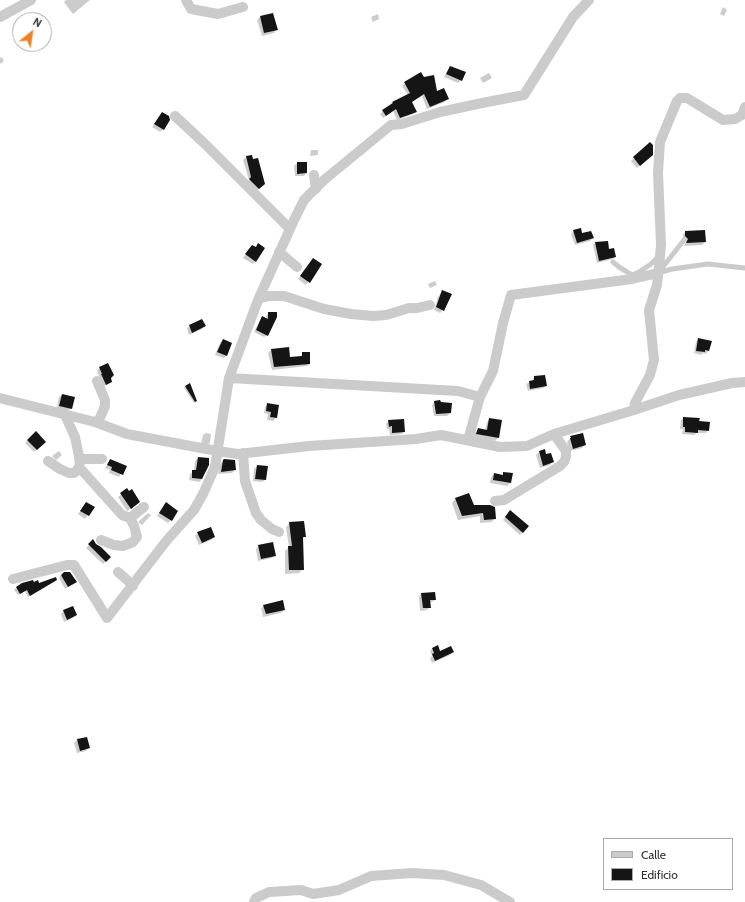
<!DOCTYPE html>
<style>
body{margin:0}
#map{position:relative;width:745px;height:902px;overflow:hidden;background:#fff;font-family:Cabin,sans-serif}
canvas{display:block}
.legend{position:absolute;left:603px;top:838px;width:130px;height:52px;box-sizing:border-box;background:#fff;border:1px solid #ababab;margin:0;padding:5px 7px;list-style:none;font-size:12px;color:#2e2e2e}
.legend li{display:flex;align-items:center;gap:8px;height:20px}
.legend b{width:20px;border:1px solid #ababab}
.north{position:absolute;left:12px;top:12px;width:40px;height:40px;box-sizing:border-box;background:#fff;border:1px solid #ababab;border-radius:50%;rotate:30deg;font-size:11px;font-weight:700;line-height:16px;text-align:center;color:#2e2e2e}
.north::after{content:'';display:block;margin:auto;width:14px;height:18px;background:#ef8026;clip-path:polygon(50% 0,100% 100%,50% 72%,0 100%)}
</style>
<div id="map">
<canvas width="745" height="902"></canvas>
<ul class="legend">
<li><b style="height:5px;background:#cbcbcb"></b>Calle</li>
<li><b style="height:11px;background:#151515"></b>Edificio</li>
</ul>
<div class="north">N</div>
</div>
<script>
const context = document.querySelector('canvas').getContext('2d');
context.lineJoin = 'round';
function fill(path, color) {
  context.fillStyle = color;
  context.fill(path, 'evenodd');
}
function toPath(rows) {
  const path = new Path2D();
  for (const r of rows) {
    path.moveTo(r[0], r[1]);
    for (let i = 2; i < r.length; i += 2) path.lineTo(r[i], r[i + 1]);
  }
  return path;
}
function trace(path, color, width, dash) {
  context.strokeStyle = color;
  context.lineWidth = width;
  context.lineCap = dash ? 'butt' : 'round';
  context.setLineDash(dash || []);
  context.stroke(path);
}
fill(toPath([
 [66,0,90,0,73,14,64,2],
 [723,7,727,10,724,16,720,14],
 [272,14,276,30,274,33,262,36,257,20,260,17],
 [378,14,379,19,373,22,371,17],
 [2,57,4,61,0,64,0,58],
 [450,67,461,80,458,83,444,77],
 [420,73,437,92,447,99,445,102,427,109,422,96,411,102,415,112,413,114,397,120,393,111,383,118,380,114,383,111,393,102,408,95,402,86],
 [489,73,492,78,483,83,480,78],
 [160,116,163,129,160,132,152,127],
 [650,143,649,158,637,168,631,161],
 [311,150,318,150,318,155,310,156],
 [251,156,261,187,255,191,247,182,249,180,243,160,246,157],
 [297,163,306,173,304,176,295,176,294,166],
 [574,231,593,238,590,241,575,245,571,234],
 [685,232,705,242,702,245,684,246,686,242,683,239,683,235],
 [607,242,608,251,615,257,613,259,597,263,593,245,595,243],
 [258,245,264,249,253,264,243,258,252,246,255,248],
 [321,264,306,285,298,279,307,267],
 [435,281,437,285,430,288,428,284],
 [442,291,443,310,440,313,434,310,437,301,437,299],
 [269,313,267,335,264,337,254,332,260,320,262,317,266,319,266,316],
 [190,326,204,326,202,329,189,335,187,328],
 [698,339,708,351,706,354,703,353,701,355,694,353,696,342],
 [223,340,227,355,224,358,215,355,220,343],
 [288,348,289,358,300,357,303,353,309,364,307,366,272,370,268,353,271,350],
 [100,368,111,381,103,387,97,371],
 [534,377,546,386,543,388,528,391,526,384,532,381],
 [189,384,196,401,194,403,184,388],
 [62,395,71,408,68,411,57,408,59,397],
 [435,402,450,413,447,416,434,416,432,405],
 [268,404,276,418,273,421,267,420,268,414,264,413,265,407],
 [684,418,698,422,708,430,706,433,697,433,694,435,682,434,683,429,680,429,681,420],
 [490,419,501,421,498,438,495,441,474,437,475,432,478,430,485,431,487,422],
 [389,421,404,431,402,434,390,435,389,429,387,429,386,424],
 [36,432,45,442,34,452,25,443],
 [206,433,211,434,210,443,207,445,201,444,203,435],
 [571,437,585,445,582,448,570,451,567,442],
 [59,451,62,455,56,460,52,456],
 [539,452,546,455,552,462,550,465,540,468,536,455],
 [198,458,202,479,199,482,189,480,190,474,194,471,195,461],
 [110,460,125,467,119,477,109,473,110,470,105,468],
 [225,460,235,470,232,473,218,474,220,464],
 [257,466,265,480,262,482,253,481,254,469],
 [504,473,512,474,510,483,507,486,490,483,491,477,494,474,501,476],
 [127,490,136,505,127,511,118,497],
 [455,499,474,506,495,518,492,522,480,523,480,516,458,520,452,503],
 [84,506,93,507,85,519,78,514],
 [164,506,171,520,168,523,157,516],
 [148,513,151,515,142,525,138,522],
 [508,514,528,526,520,535,503,520],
 [290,523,305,537,302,539,303,569,299,573,285,574,285,551,289,547,286,527],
 [198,533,214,537,211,540,199,545,195,536],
 [93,541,96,545,110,557,103,564,86,548],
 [259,546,275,555,272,558,258,561,256,549],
 [61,575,76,582,65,589,59,578],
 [56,580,28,597,25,591,18,595,14,590,16,588],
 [421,594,435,600,430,603,430,607,427,610,420,611,419,597],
 [264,606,284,610,281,613,263,617,261,608],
 [63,611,76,615,73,618,64,622,61,614],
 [432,649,440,652,453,652,450,655,432,663,430,658,432,656,430,651],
 [77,740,88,748,86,751,77,753,74,743]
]), '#0003');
fill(toPath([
 [273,13,278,30,264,33,260,16],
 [450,66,466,72,462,81,446,74],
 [421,72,424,77,434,75,437,91,444,88,449,99,430,107,424,94,412,102,417,112,400,118,396,109,386,116,382,110,393,103,392,102,410,93,404,82],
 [162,112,169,116,170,120,164,130,154,124],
 [650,142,653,145,653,155,640,166,633,157],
 [252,155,253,159,258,158,265,184,259,189,249,179,251,177,246,156],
 [297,162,307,162,307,173,297,174],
 [581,228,582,233,591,231,594,238,577,243,573,230],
 [705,230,706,242,686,243,688,239,685,236,685,231],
 [608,241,609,249,614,248,616,257,599,261,595,242],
 [258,243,265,248,256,262,245,254,252,245,256,247],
 [313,258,322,264,310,283,300,276],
 [442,290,452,294,444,311,436,307],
 [268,312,277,312,277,317,268,336,256,330,262,316,268,319],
 [202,319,206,326,192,333,189,325],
 [698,338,712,341,709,351,705,350,705,352,696,351],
 [223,339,232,343,227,356,217,352],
 [289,347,290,357,302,356,302,352,310,352,310,364,274,367,271,349],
 [108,363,114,375,111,378,112,382,106,385,102,376,101,374,102,374,99,367],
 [545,375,547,386,530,389,529,381,534,380,534,376],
 [190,383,197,401,195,402,185,386],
 [62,394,75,397,72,409,59,406],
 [440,400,441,402,452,403,451,413,436,414,434,401],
 [267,403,279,405,277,418,270,417,271,412,266,411],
 [683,417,700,418,699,421,710,422,709,431,698,430,698,433,685,432,685,427,683,427],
 [489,418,502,420,499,438,476,434,478,428,487,430],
 [404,419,405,432,392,433,392,426,389,427,388,420],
 [36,431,46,442,37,450,27,440],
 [583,433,586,445,573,449,570,438,571,438,570,436],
 [545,449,546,454,551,453,554,462,543,466,539,451],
 [198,457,209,458,209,465,202,479,192,478,192,470,196,470],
 [110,459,127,466,123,475,111,470,112,467,107,465],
 [224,459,235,460,236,470,221,472,223,460],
 [257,465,268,466,266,480,255,479],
 [503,472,513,473,511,483,493,480,494,473,503,475],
 [127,488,129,491,132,489,140,502,131,509,120,493],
 [469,493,474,505,490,505,495,507,496,519,484,520,483,513,462,516,455,498],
 [86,502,95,507,89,516,80,511],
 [166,502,178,511,172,521,159,513],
 [510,510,529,526,523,533,505,517],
 [304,521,306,537,303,537,304,570,289,570,288,546,292,546,289,522],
 [211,527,215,537,202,543,197,532],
 [93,539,96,544,101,547,111,557,106,562,88,544],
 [273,542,276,556,261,559,258,545],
 [64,572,70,572,77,582,68,587,61,575],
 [56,577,57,580,30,596,27,590,20,594,16,587,22,583,33,580,34,582,38,580,39,583],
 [435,592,436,600,430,600,431,608,423,608,421,593],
 [283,600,285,610,266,614,263,605],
 [73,606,77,615,67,620,63,610],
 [438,645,440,651,451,646,454,652,435,661,432,654,434,653,432,648],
 [87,737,90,748,80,751,77,739]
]), '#151515');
trace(toPath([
 [684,240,658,273,672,269,708,264,745,268],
 [613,262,619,267,632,275,639,272,651,264,659,256]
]), '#cbcbcb', 5);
trace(toPath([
 [186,0,191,9,218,14,243,7],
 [0,17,31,0],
 [175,116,204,143,290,229],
 [314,175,316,189],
 [279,252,297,267],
 [258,300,261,298,269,296,284,296,324,309,351,314,373,316,386,315,409,308,417,308,430,305],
 [229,378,458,391,480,397],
 [0,398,95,422,127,434,217,451,238,454,309,446,416,439,441,435,500,447,527,446,554,434,634,410,679,395,732,383,745,382],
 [634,410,635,403,650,375,654,360,649,310,657,285,659,267,661,245,658,173,660,142,677,101,680,98,687,98,723,120,735,119,742,115,745,107],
 [95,422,99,420,105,406,105,400,97,381],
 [468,440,480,397,493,371,503,323,511,295,632,279,658,273],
 [243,453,245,481,256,513,261,520,272,529,279,532],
 [79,459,102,459],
 [48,461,60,469,69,473,74,473,77,470,79,467,80,461,75,437,65,415],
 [79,467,122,515,130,518,144,507],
 [495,501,504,500,560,466,564,462,566,457,566,451,554,434],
 [101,540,114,545,123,546,133,542,137,537,134,526,130,518],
 [118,572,126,579,133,586],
 [13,579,67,565,74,565,107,618,167,540,194,510,203,494,215,467,229,378,258,300,294,220,304,200,324,180,391,125,402,124,440,112,487,102,524,95,573,17,589,0],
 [254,902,256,898,269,892,301,890,313,894,339,890,371,876,412,873,444,875,481,885,510,902]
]), '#cbcbcb', 10);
</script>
